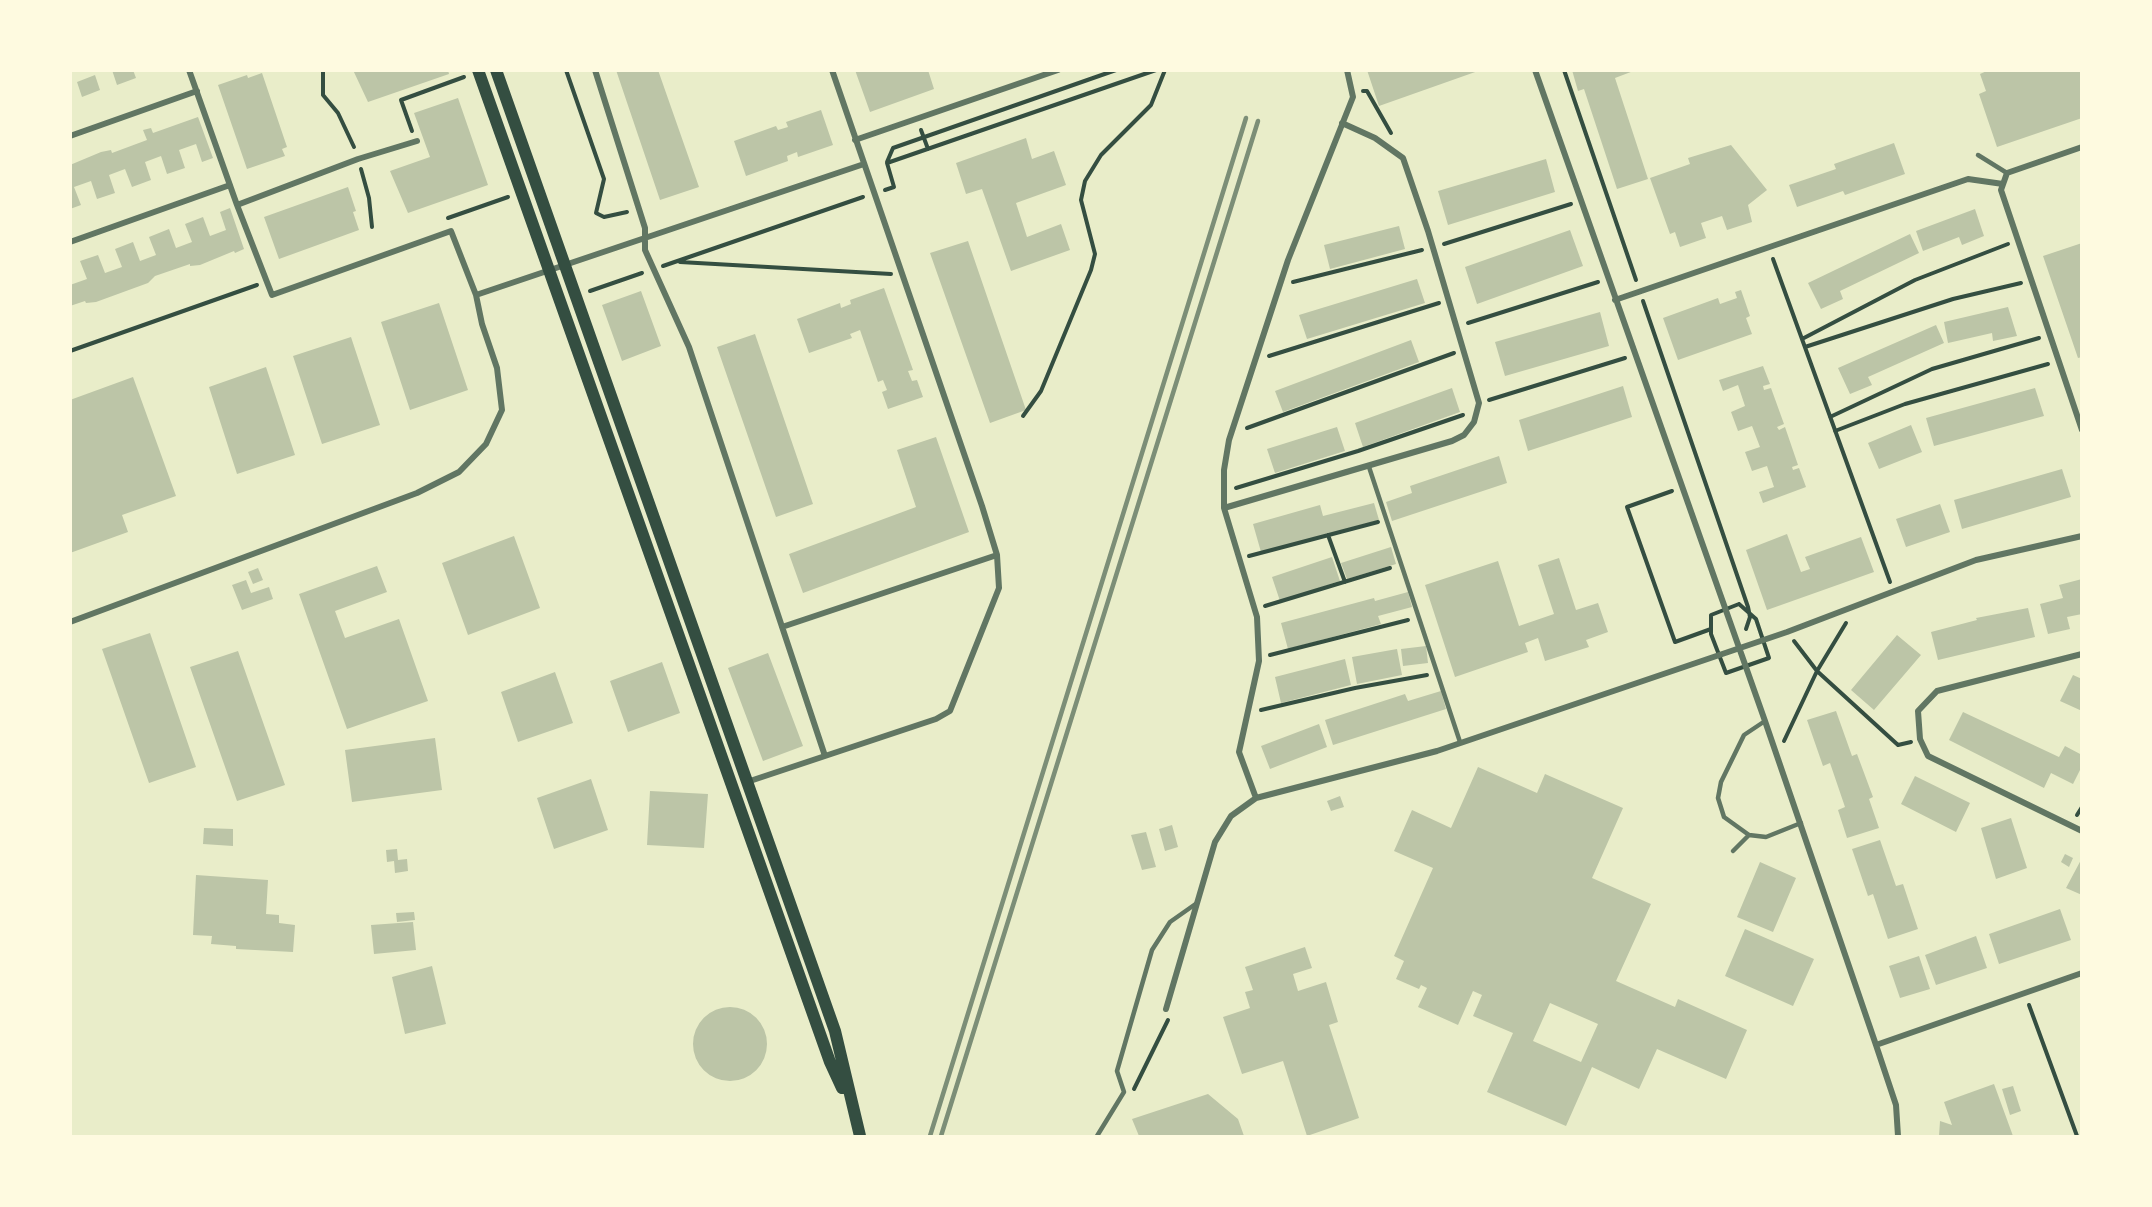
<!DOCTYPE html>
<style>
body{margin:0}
#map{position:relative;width:2152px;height:1207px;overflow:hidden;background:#e9edc9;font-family:Inter,sans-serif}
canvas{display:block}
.frame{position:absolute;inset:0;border:72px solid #fefae0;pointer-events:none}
</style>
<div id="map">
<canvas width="2152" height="1207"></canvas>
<div class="frame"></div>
</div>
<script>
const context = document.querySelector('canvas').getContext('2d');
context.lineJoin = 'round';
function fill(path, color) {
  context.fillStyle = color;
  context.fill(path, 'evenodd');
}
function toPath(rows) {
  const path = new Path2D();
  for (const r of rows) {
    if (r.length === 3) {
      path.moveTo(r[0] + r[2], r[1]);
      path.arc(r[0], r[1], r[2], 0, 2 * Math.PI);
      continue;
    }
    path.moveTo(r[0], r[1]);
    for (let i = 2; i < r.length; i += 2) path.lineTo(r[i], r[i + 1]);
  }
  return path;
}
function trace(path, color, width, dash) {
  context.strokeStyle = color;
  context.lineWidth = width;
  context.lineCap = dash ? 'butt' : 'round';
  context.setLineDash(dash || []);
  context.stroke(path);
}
fill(toPath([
 [112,70,133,70,136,78,117,85],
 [353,70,448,70,449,74,368,102],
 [616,70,658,70,699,187,660,200],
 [855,70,928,70,934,89,870,112],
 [1367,70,1478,70,1478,71,1379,106],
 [1572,70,1636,70,1615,78,1648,179,1617,189,1584,89,1578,91],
 [1989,70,2082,70,2082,118,1997,147,1979,94,1986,91,1980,74],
 [262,73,287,147,282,149,285,156,247,169,218,85,247,75,248,78],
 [95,75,100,90,82,97,77,82],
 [458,98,488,185,408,213,390,171,430,157,414,113],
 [821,110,833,145,798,157,797,152,787,156,788,161,746,176,734,141,776,126,778,130,788,127,786,122],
 [198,117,213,158,202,162,196,144,179,150,185,168,167,174,161,156,145,162,151,180,132,187,125,169,109,175,115,193,97,199,91,181,74,187,81,205,70,209,70,165,101,152,111,150,112,153,147,140,143,130,151,128,153,133],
 [1026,138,1032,159,1054,151,1066,185,1016,203,1027,237,1061,224,1070,250,1011,271,982,189,966,194,956,163],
 [1894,143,1905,174,1845,195,1843,191,1797,207,1789,185,1836,169,1834,164],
 [1731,145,1767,190,1748,205,1752,222,1727,230,1722,216,1701,223,1706,238,1680,247,1675,232,1670,234,1650,178,1690,164,1688,158],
 [1546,159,1555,192,1448,225,1438,191],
 [348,187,356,211,353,212,359,230,279,259,264,217],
 [230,208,244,249,235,253,234,251,200,265,190,266,190,264,155,276,148,283,96,302,86,303,85,301,70,306,70,285,87,279,80,261,98,255,105,273,122,267,115,249,133,242,140,261,156,255,149,237,169,229,176,248,192,242,185,224,203,217,210,236,226,230,220,212],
 [1975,209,1984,236,1962,245,1959,237,1923,251,1916,231],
 [1399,226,1405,249,1330,269,1324,245],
 [1570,230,1583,266,1477,304,1465,267],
 [1910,234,1919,253,1840,291,1843,299,1821,309,1808,283],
 [968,241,1026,410,990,423,930,253],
 [2082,243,2082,357,2078,358,2043,256],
 [1417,279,1425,303,1307,339,1299,315],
 [884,288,913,370,908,371,912,381,917,380,923,397,888,409,882,392,887,390,883,380,878,382,860,330,850,334,852,338,809,353,797,319,840,303,841,308,851,304,850,300],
 [1741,290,1750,316,1746,318,1752,334,1678,360,1663,318,1718,298,1720,304,1737,298,1735,292],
 [641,291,661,346,622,361,602,305],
 [439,303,468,390,410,410,381,322],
 [2008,307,2017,336,1993,341,1992,333,1948,343,1944,322],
 [1600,312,1609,346,1505,376,1495,342],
 [1936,325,1944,343,1868,377,1872,385,1850,394,1838,368],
 [755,334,813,504,776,517,717,347],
 [351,337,380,425,322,444,293,356],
 [1411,340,1419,362,1283,412,1275,391],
 [1763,366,1770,384,1763,386,1764,390,1771,388,1784,424,1777,427,1779,430,1785,427,1798,465,1792,467,1793,470,1799,468,1806,487,1763,503,1759,492,1774,487,1767,466,1752,471,1745,452,1760,447,1752,426,1738,431,1731,412,1745,406,1738,385,1723,391,1719,380],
 [266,367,295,455,237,474,209,387],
 [133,377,176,496,122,515,128,532,70,553,70,400],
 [1623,386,1632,417,1528,451,1519,420],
 [1452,388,1460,412,1363,447,1355,423],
 [2035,388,2044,416,1934,446,1926,418],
 [1911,425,1922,452,1879,469,1868,443],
 [1337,427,1345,451,1275,473,1267,449],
 [936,437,969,532,803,593,789,554,916,507,897,450],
 [1499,456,1507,483,1392,521,1386,502,1412,493,1410,486],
 [2062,469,2071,497,1962,529,1954,500],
 [1374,503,1379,520,1261,552,1253,524,1320,505,1323,516],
 [1940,504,1950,532,1906,547,1896,519],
 [1787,534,1801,572,1810,569,1805,557,1861,537,1874,572,1767,610,1746,550],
 [514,536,540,608,468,635,442,563],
 [1391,547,1396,564,1347,579,1341,563],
 [1332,557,1340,581,1280,601,1272,577],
 [1559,558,1576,610,1598,603,1608,632,1586,640,1589,647,1545,661,1538,638,1525,643,1528,652,1455,677,1425,585,1498,561,1519,626,1554,614,1538,565],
 [377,566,387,592,335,611,345,638,399,619,428,701,347,729,299,594],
 [258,568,263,580,253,584,248,572],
 [2082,579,2082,614,2067,617,2070,629,2048,634,2040,604,2063,598,2059,585],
 [246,580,251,593,269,587,273,599,242,610,232,585],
 [1408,592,1412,607,1378,616,1381,624,1288,649,1281,623,1374,598,1375,601],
 [2028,608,2035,637,1938,660,1931,632,1977,620,1976,618],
 [150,633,196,767,149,783,102,649],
 [1897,635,1921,655,1874,710,1851,690],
 [1426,646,1428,663,1403,666,1401,649],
 [1397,649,1402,675,1357,684,1352,657],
 [238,651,285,785,237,801,190,667],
 [768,653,803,746,763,761,728,668],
 [1345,659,1351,685,1281,703,1275,677],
 [662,662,680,713,628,732,610,681],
 [555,672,573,723,518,742,501,692],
 [2073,675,2082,679,2082,711,2060,701],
 [1441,691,1446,709,1333,745,1325,720,1405,694,1408,701],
 [1836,711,1852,756,1857,754,1873,797,1869,799,1879,828,1847,838,1838,810,1845,807,1830,763,1823,766,1807,720],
 [1963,712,2059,757,2065,746,2082,755,2082,766,2073,784,2051,773,2044,788,1949,740],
 [1319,724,1327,747,1270,769,1261,746],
 [435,738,442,790,352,802,345,750],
 [1478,767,1537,793,1545,774,1623,808,1592,878,1651,904,1616,981,1675,1007,1678,999,1747,1030,1726,1079,1657,1049,1639,1089,1592,1067,1566,1126,1487,1092,1513,1033,1473,1016,1482,995,1473,991,1458,1025,1418,1007,1427,988,1421,985,1419,989,1396,979,1404,961,1394,956,1433,868,1394,851,1412,810,1451,828],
 [1550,1003,1598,1024,1581,1062,1533,1041],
 [1915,776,1970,803,1956,832,1901,804],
 [591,779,608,830,554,849,537,798],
 [650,791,708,794,704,848,647,845],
 [1340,796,1344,807,1331,811,1327,801],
 [2011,818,2027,868,1996,879,1981,828],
 [1172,825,1178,847,1165,851,1159,829],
 [204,828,233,829,233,846,203,844],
 [1146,832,1156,867,1142,870,1131,835],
 [1880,840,1896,886,1903,884,1918,929,1888,939,1873,894,1868,896,1852,849],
 [397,849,398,860,407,859,408,871,395,873,394,861,387,862,386,850],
 [2065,854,2073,858,2069,867,2061,862],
 [2082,858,2082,895,2066,888],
 [1760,862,1796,878,1773,932,1737,917],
 [196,875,268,880,266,914,279,915,279,923,295,925,293,952,236,949,236,946,211,944,212,936,193,935],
 [2060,909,2071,940,1999,964,1989,934],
 [414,912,415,920,397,922,396,913],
 [413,922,416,950,374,954,371,925],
 [1745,929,1814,959,1793,1006,1725,976],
 [1976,936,1987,968,1936,985,1925,955],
 [1305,947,1312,968,1293,974,1298,991,1326,982,1338,1022,1329,1025,1359,1118,1307,1136,1283,1061,1242,1074,1223,1017,1250,1008,1245,992,1253,990,1245,967],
 [1919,956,1930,989,1900,998,1889,966],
 [432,966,446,1024,405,1034,392,977],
 [730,1044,37],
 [1994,1084,2013,1136,1939,1136,1940,1121,1952,1125,1944,1102],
 [2013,1086,2021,1111,2010,1115,2002,1089],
 [1208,1094,1238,1119,1244,1136,1139,1136,1132,1119]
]), '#bcc5a7');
trace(toPath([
 [323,70,323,95,338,113,354,147],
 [566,70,604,179,596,213,604,217,627,212],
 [1564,70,1636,280],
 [1363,91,1367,91,1391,133],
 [921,130,928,149],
 [412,131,401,100,464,77],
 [887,162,893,148,1116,70],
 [361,169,369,198,372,227],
 [885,190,894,187,887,163,1156,70],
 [448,218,508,197],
 [1444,244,1571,204],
 [1773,259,1890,582],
 [680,262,891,274],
 [663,266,863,197],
 [1293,282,1422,250],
 [590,291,642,273],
 [1643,301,1748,607,1750,617,1746,629],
 [1468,323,1598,282],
 [1802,339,1915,280,2008,244],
 [1805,347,1953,299,2021,283],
 [70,351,257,285],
 [1269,356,1439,303],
 [1489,400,1625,358],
 [1023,416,1041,391,1091,270,1095,254,1081,200,1085,181,1101,155,1151,105,1165,70],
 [1830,417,1932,369,2039,338],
 [1247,428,1454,353],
 [1835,431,1905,404,2048,364],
 [1236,488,1358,451,1463,415],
 [1672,491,1627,507,1675,642,1711,629],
 [1328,535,1345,582],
 [1249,556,1378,522],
 [1739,604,1756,619,1769,658,1726,673,1711,634,1711,615,1739,604],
 [1265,606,1390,568],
 [1794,641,1817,671,1898,745,1911,742],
 [1270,655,1408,620],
 [1261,710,1355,688,1427,675],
 [1784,741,1817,671,1846,623],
 [2077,815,2082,807],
 [2029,1005,2077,1136],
 [1134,1089,1168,1020]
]), '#344e41', 4);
trace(toPath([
 [1978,155,2007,173],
 [1369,467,1460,742],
 [1765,721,1744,735,1721,782,1718,798,1724,817,1749,835,1766,837,1801,823],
 [1733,851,1749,835],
 [1097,1136,1124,1092,1117,1071,1152,950,1170,922,1197,903]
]), '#617663', 4.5);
trace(toPath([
 [189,70,237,205,358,159,417,141],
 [595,70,645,228,645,250,689,347,825,756],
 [1535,70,1765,721,1876,1045,2082,973],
 [70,136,197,91],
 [855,140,1058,70],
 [2082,147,2007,173,2001,190,2082,430],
 [237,205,272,295,451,231,476,295],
 [70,242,230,185],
 [1615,300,1968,179,2003,184],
 [1224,508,1452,441,1464,435,1474,422,1479,403,1428,231,1403,158,1375,138,1342,123],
 [70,622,417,493,459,472,486,444,502,410,497,368,482,324,476,295,864,164],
 [782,627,997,555],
 [2082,654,1937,691,1918,711,1920,739,1928,756,2082,831],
 [747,782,936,719,950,711,999,588,997,555,982,506,832,70],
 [1256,798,1239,752,1259,661,1257,617,1224,508,1224,470,1229,440,1288,260,1353,97,1347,70],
 [1166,1009,1215,842,1231,816,1256,798,1437,751,1787,632,1976,560,2082,536],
 [1876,1045,1896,1105,1898,1136]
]), '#617663', 6);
trace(toPath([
 [478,70,830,1062,842,1088],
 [496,70,835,1031,860,1136]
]), '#344e41', 12);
trace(toPath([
 [930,1136,1246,118],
 [941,1136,1258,121]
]), '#7c8e77', 4.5);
</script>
